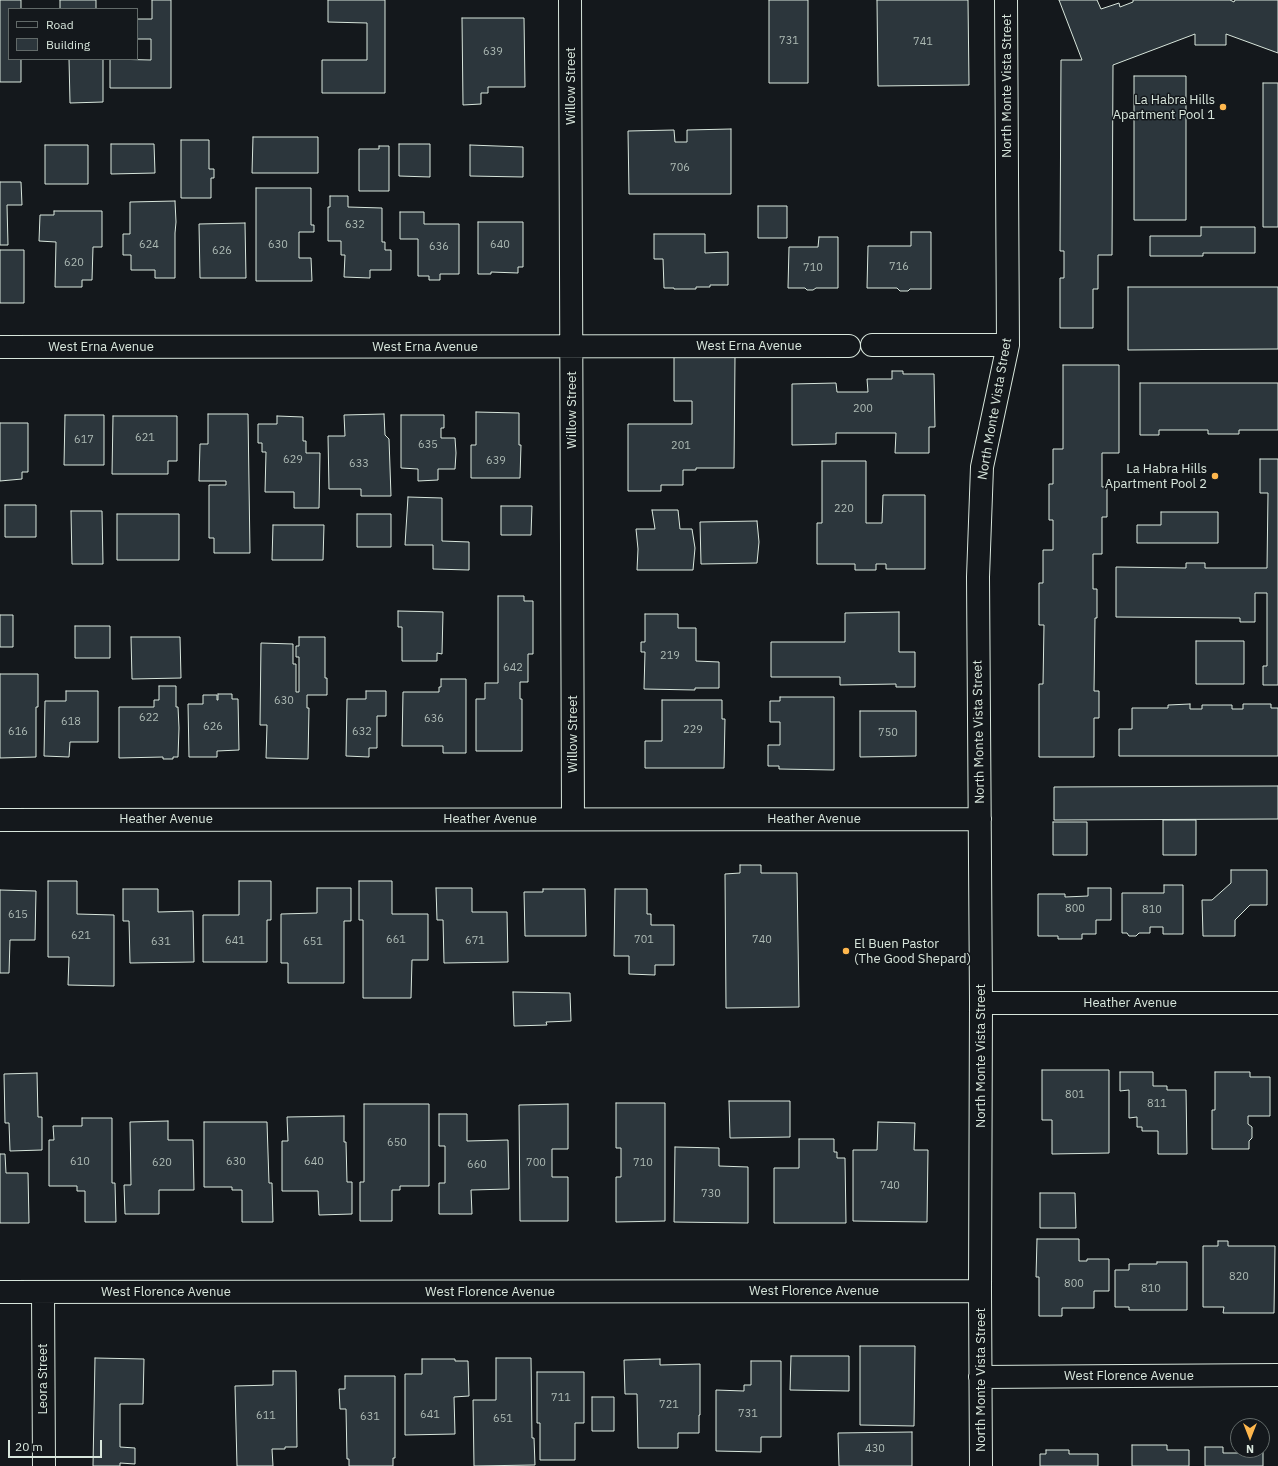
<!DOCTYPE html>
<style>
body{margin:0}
#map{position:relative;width:1278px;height:1466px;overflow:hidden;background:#14181c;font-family:"IBM Plex Sans",sans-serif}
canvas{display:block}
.legend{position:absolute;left:8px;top:8px;width:130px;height:52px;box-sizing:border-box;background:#14181c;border:1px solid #626a69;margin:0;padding:5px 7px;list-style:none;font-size:12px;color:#d8e6dc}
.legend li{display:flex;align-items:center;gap:8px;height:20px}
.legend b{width:20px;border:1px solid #626a69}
.north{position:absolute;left:1230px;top:1418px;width:40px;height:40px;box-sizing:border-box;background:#14181c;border:1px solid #626a69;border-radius:50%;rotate:180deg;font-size:11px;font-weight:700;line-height:16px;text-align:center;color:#d8e6dc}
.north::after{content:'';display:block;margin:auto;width:14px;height:18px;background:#ffb74d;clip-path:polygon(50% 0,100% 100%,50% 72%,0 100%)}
.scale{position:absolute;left:8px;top:1440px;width:94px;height:18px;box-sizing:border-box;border:2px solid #d8e6dc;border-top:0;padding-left:5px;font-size:12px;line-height:14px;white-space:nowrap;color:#d8e6dc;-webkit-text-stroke:3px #14181c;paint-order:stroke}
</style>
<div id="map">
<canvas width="1278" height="1466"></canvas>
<ul class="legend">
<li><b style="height:5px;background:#14181c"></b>Road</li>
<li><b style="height:11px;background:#2c363c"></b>Building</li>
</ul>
<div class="north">N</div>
<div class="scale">20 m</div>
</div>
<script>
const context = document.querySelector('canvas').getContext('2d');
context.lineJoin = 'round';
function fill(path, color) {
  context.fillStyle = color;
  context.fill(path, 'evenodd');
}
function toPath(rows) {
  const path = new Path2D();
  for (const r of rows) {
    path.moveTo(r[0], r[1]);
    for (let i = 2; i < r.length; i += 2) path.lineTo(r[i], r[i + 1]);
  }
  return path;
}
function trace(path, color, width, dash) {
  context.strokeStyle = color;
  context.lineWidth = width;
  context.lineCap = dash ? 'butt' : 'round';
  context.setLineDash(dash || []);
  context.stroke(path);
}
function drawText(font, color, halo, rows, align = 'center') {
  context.font = font + ' "IBM Plex Sans",sans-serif';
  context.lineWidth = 3;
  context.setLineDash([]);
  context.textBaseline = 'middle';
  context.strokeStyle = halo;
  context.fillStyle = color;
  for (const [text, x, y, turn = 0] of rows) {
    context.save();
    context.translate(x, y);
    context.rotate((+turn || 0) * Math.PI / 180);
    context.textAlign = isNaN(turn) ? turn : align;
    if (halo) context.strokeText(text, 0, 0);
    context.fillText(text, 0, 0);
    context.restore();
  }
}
const building = toPath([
 [0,0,21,0,21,9,9,9,9,59,21,59,21,82,0,82,0,0],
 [60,0,96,0,96,9,60,9,60,0],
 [152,0,171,0,171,88,110,88,110,59,151,60,151,39,137,39,137,19,152,19,152,0],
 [328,0,385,0,385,93,322,93,322,60,367,60,367,23,328,22,328,0],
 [769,0,808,0,808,83,769,83,769,0],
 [877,0,968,0,969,85,878,86,877,0],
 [1059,0,1097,0,1101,9,1119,3,1120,7,1133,2,1133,0,1230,0,1234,2,1235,0,1278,0,1278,53,1226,34,1226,45,1195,45,1195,34,1113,65,1112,255,1098,255,1098,289,1093,289,1093,328,1060,328,1060,278,1064,278,1064,251,1060,251,1061,60,1082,60,1059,0],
 [462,18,524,18,525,87,488,87,488,93,481,93,481,104,463,105,462,18],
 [69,59,103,59,103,102,70,103,69,59],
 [1134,76,1186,76,1186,220,1134,220,1134,76],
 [1263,83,1278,83,1278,227,1263,227,1263,83],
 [731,129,731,194,629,194,628,131,674,130,675,142,687,142,687,130,731,129],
 [253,137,318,137,318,173,252,173,253,137],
 [181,140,209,140,209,169,214,169,214,178,211,178,211,198,181,198,181,140],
 [111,144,154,144,155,173,111,174,111,144],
 [399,144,430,144,430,177,399,176,399,144],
 [45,145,88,145,88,184,45,184,45,145],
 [470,145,523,147,523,177,470,176,470,145],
 [379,146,389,146,389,191,359,191,359,149,379,149,379,146],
 [0,182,21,182,22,205,7,205,8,245,0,245,0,182],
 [256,188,311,188,311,225,314,225,314,232,299,232,299,258,311,258,312,281,256,281,256,188],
 [330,196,348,196,348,207,382,208,382,242,385,242,385,250,391,250,391,270,370,270,370,278,344,277,345,255,341,255,341,241,328,241,328,207,330,207,330,196],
 [175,201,176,222,175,233,175,278,155,278,155,270,131,270,131,255,123,255,123,234,130,234,130,202,175,201],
 [758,206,787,206,787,238,758,238,758,206],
 [54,211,102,211,102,247,93,247,92,280,82,280,82,287,55,287,56,242,39,241,40,215,54,215,54,211],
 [400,212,424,212,424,224,459,224,459,274,440,274,440,280,429,280,429,276,418,276,418,239,400,239,400,212],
 [478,222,523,222,523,267,518,267,518,273,491,272,491,274,478,274,478,222],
 [245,223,246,278,200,278,199,224,245,223],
 [1201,227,1255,227,1255,253,1203,253,1203,256,1150,256,1150,236,1201,236,1201,227],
 [911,232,931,232,931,289,910,289,908,291,900,291,897,288,867,288,868,246,911,246,911,232],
 [654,234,705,234,705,253,728,252,728,285,710,285,710,287,696,287,696,289,674,289,674,288,664,288,663,259,654,259,654,234],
 [819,237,838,237,838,288,816,288,813,290,807,290,805,288,788,288,789,247,818,247,819,237],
 [0,250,24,250,24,303,0,303,0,250],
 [1128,287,1278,287,1278,349,1128,350,1128,287],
 [674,357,735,357,734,468,696,468,696,470,683,470,683,485,661,485,661,491,628,491,628,424,692,424,692,401,674,401,674,357],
 [1063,365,1119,365,1119,453,1102,453,1102,487,1107,487,1107,517,1102,517,1102,554,1093,554,1093,589,1097,589,1097,618,1095,618,1094,691,1099,691,1099,718,1094,718,1094,757,1039,757,1039,684,1043,684,1044,625,1039,625,1039,583,1043,583,1043,550,1053,550,1053,520,1049,520,1049,484,1053,484,1053,449,1063,449,1063,365],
 [892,371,903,371,903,374,934,374,935,427,929,427,929,453,895,453,896,433,836,433,836,444,792,445,792,384,836,383,837,392,868,392,867,379,892,379,892,371],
 [1140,383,1278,383,1278,430,1239,430,1239,434,1208,434,1208,430,1159,430,1159,435,1140,435,1140,383],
 [476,412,519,413,519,445,521,445,520,478,471,478,471,445,476,445,476,412],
 [208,414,248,414,250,553,214,553,214,538,209,538,209,485,226,485,226,481,199,481,200,444,208,444,208,414],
 [384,414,385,435,389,439,391,496,361,496,361,489,329,489,328,436,345,436,344,415,384,414],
 [65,415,104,415,104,465,64,465,65,415],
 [401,415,444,415,444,428,441,428,441,438,455,438,456,453,455,469,438,469,438,480,418,481,418,469,401,468,401,415],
 [113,416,177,416,177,461,168,461,168,474,112,474,113,416],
 [277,416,303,417,303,441,306,441,306,453,320,453,319,508,294,508,294,492,265,492,266,452,262,452,262,443,258,443,258,424,277,424,277,416],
 [0,423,28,423,28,472,22,472,22,479,0,481,0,423],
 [1260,459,1278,459,1278,685,1263,685,1263,666,1267,666,1267,593,1255,593,1255,622,1240,622,1240,618,1116,617,1116,567,1186,568,1186,563,1205,563,1205,568,1267,568,1268,493,1260,493,1260,459],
 [822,461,866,461,866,523,882,523,883,495,925,495,925,569,886,569,886,564,876,564,876,570,855,570,855,564,817,564,817,523,822,523,822,461],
 [408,497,442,498,442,541,469,542,469,570,433,569,433,545,405,545,408,497],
 [5,505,36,505,36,537,5,537,5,505],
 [501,506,532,506,531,535,501,535,501,506],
 [652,510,678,510,680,529,692,529,695,548,693,570,637,570,638,549,636,529,655,529,652,510],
 [71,511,102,511,103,564,72,564,71,511],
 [1161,512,1218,512,1218,543,1137,543,1137,525,1161,525,1161,512],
 [117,514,179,514,179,560,117,560,117,514],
 [357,514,391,514,391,547,357,547,357,514],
 [757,521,759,542,757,563,701,564,700,522,757,521],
 [273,525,324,525,323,560,272,560,273,525],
 [498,596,524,596,524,601,533,601,533,654,528,654,528,682,520,682,520,699,522,699,522,751,476,751,476,699,485,699,485,683,498,683,498,596],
 [398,611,443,612,442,654,437,653,437,661,402,661,402,627,398,627,398,611],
 [899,612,899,652,915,652,915,687,896,687,896,684,840,685,840,677,771,677,771,642,845,642,845,613,899,612],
 [645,614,678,614,678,628,696,628,696,661,719,662,719,688,695,688,695,690,644,689,645,652,641,652,641,642,645,642,645,614],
 [0,615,13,615,13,647,0,647,0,615],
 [75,626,110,626,110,658,75,658,75,626],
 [131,637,180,637,181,678,132,679,131,637],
 [299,637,325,637,325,678,327,678,327,695,307,695,307,708,309,708,308,759,266,758,267,725,260,725,261,643,293,644,293,664,296,664,296,692,299,692,299,657,296,657,296,646,299,646,299,637],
 [1196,641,1244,641,1244,684,1196,684,1196,641],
 [0,674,38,674,38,707,36,707,36,757,0,758,0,674],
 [441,679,466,679,466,753,443,753,443,746,402,746,403,692,439,692,439,687,441,687,441,679],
 [159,686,176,686,176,707,178,707,179,728,178,757,173,757,173,759,163,759,163,757,119,758,119,707,154,707,154,700,159,700,159,686],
 [66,691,98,691,98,742,70,742,69,757,44,756,45,701,66,701,66,691],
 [366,691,386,691,386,716,377,716,377,748,369,748,369,757,346,756,347,699,366,699,366,691],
 [218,694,232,694,232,699,238,699,239,750,217,751,217,757,189,757,188,704,203,704,203,695,217,695,217,700,218,700,218,694],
 [780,697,834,697,834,770,779,769,779,766,768,766,768,745,780,745,780,722,770,722,770,701,780,701,780,697],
 [662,700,722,700,722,719,725,719,724,768,645,768,645,741,662,741,662,700],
 [1190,704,1190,709,1202,709,1202,705,1232,705,1232,709,1243,709,1243,704,1271,704,1271,708,1278,708,1278,756,1119,756,1119,729,1132,729,1132,708,1168,708,1168,705,1190,704],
 [860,711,916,711,916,756,860,757,860,711],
 [1278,786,1278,819,1054,820,1054,787,1278,786],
 [1163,820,1196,820,1196,855,1163,855,1163,820],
 [1053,822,1087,822,1087,855,1053,855,1053,822],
 [740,865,761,865,761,873,797,873,799,1007,726,1008,725,874,740,873,740,865],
 [1231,870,1267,870,1267,905,1250,905,1235,920,1235,936,1203,936,1202,900,1212,900,1231,883,1231,870],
 [48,881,77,881,77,914,114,915,114,986,68,985,69,957,48,957,48,881],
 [239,881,271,881,271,920,267,920,267,962,203,962,203,915,239,915,239,881],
 [359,881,392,881,392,914,428,914,428,960,412,960,411,998,363,998,363,920,359,920,359,881],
 [1164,885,1183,885,1183,934,1163,934,1163,927,1150,927,1150,933,1139,933,1136,936,1129,936,1127,933,1122,933,1122,893,1164,893,1164,885],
 [317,888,351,888,351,921,344,921,344,983,288,983,288,963,281,963,281,914,317,913,317,888],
 [436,888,472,888,472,912,507,912,508,962,444,963,443,920,437,920,436,888],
 [1088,888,1111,888,1111,920,1096,920,1096,934,1082,934,1082,939,1058,939,1058,936,1038,936,1038,894,1065,894,1065,897,1088,896,1088,888],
 [123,889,158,889,158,912,193,911,194,962,130,963,129,921,123,921,123,889],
 [543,889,585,889,586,936,525,936,524,892,543,892,543,889],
 [615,889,647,889,647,914,651,914,651,925,674,925,674,965,655,965,655,975,629,974,629,956,614,956,615,889],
 [0,890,36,891,35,940,10,940,9,973,0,973,0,890],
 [513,992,570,993,571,1021,546,1022,547,1025,514,1026,513,992],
 [1042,1070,1109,1070,1109,1153,1052,1154,1052,1120,1042,1120,1042,1070],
 [1120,1072,1153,1072,1153,1086,1167,1086,1167,1090,1186,1090,1187,1154,1158,1154,1158,1131,1142,1131,1142,1127,1137,1127,1137,1117,1129,1118,1129,1090,1120,1091,1120,1072],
 [1215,1072,1250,1072,1250,1077,1270,1077,1270,1116,1248,1116,1248,1124,1252,1127,1252,1138,1249,1141,1249,1149,1212,1149,1212,1110,1215,1110,1215,1072],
 [37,1073,38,1117,42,1117,42,1150,10,1151,9,1123,5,1123,4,1074,37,1073],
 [729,1101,790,1101,790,1137,730,1138,729,1101],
 [616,1103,665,1103,665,1221,616,1222,616,1177,621,1177,621,1148,616,1148,616,1103],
 [364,1104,429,1104,429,1186,400,1186,400,1190,392,1190,392,1221,360,1221,360,1182,364,1182,364,1104],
 [568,1104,568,1149,552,1149,552,1177,568,1177,568,1221,520,1221,519,1105,568,1104],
 [439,1114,467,1114,467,1141,508,1140,509,1189,471,1190,472,1214,439,1214,439,1183,445,1183,445,1146,439,1146,439,1114],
 [344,1116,344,1142,346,1142,347,1182,352,1182,352,1214,319,1215,318,1191,282,1191,282,1141,288,1141,287,1117,344,1116],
 [82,1118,112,1118,112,1183,115,1183,116,1222,85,1222,85,1191,77,1191,77,1186,49,1186,49,1140,54,1140,53,1126,82,1126,82,1118],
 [168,1121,168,1140,193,1140,194,1190,159,1190,159,1214,125,1214,124,1185,131,1185,130,1122,168,1121],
 [204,1122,267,1122,269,1183,272,1183,273,1222,242,1222,242,1190,232,1190,232,1187,204,1187,204,1122],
 [878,1122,915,1123,914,1150,928,1150,927,1222,853,1221,853,1150,877,1150,878,1122],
 [799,1139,834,1139,834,1152,837,1152,837,1158,845,1158,846,1223,774,1223,774,1168,799,1168,799,1139],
 [675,1147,719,1148,719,1166,748,1167,748,1223,674,1222,675,1147],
 [0,1154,5,1154,6,1173,28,1173,29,1223,0,1223,0,1154],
 [1040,1193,1075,1193,1076,1228,1040,1228,1040,1193],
 [1037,1239,1079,1239,1079,1261,1087,1261,1087,1259,1109,1259,1109,1291,1094,1291,1094,1308,1062,1308,1062,1316,1039,1316,1039,1277,1036,1277,1037,1239],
 [1218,1241,1228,1241,1228,1246,1275,1246,1274,1313,1223,1313,1224,1307,1203,1307,1203,1246,1218,1246,1218,1241],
 [1157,1262,1187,1262,1187,1310,1129,1310,1129,1307,1115,1307,1115,1270,1129,1270,1129,1264,1157,1264,1157,1262],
 [860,1346,915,1346,914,1426,860,1425,860,1346],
 [791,1356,849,1356,849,1391,790,1390,791,1356],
 [95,1358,144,1359,143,1404,120,1404,120,1447,135,1448,135,1464,120,1463,120,1466,93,1466,95,1358],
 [496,1358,531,1358,532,1438,534,1438,535,1465,474,1466,473,1400,496,1400,496,1358],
 [422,1359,455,1359,455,1361,468,1361,469,1396,454,1397,455,1434,405,1435,405,1374,422,1374,422,1359],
 [660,1359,660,1365,700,1364,700,1415,699,1415,699,1433,678,1433,678,1448,638,1448,637,1394,625,1394,624,1360,660,1359],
 [751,1361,781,1361,781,1437,761,1437,761,1452,716,1451,716,1390,744,1391,744,1385,751,1385,751,1361],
 [273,1371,296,1371,297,1447,285,1447,285,1449,272,1449,273,1466,237,1466,235,1386,273,1385,273,1371],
 [537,1372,584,1372,584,1423,575,1423,575,1460,540,1460,540,1423,537,1423,537,1372],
 [345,1376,395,1376,395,1458,393,1458,393,1466,349,1466,349,1459,347,1459,346,1409,340,1409,339,1389,345,1389,345,1376],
 [592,1397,614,1397,614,1431,592,1431,592,1397],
 [912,1432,912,1466,839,1466,838,1433,912,1432],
 [1132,1445,1167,1445,1167,1450,1189,1450,1189,1466,1132,1466,1132,1445],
 [1205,1447,1223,1447,1223,1453,1238,1453,1238,1450,1262,1450,1263,1448,1263,1466,1205,1466,1205,1447],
 [1046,1450,1069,1450,1069,1454,1098,1454,1098,1466,1040,1466,1040,1454,1046,1454,1046,1450]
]);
fill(building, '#2c363c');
trace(building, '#d8e6dc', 1);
const street = toPath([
 [570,0,573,819],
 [872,345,1008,345],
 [0,347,849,346],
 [0,820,980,819],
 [981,1003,1278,1003],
 [0,1292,980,1291],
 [43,1292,44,1466],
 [980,1377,1278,1375],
 [981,1466,980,1291,981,1003,978,577,982,467,1008,345,1006,0]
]);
trace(street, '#d8e6dc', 24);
trace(street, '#14181c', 22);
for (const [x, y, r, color] of [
 [1223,107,4,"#ffb74d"],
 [1215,476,4,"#ffb74d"],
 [846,951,4,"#ffb74d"]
]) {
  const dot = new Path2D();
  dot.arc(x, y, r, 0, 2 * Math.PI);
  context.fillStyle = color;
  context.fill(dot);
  trace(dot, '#14181c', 1.5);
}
drawText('11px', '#adbab4', null, [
 ["731",789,41],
 ["741",923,42],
 ["639",493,52],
 ["706",680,168],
 ["632",355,225],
 ["624",149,245],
 ["630",278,245],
 ["640",500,245],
 ["636",439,247],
 ["626",222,251],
 ["620",74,263],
 ["716",899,267],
 ["710",813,268],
 ["200",863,409],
 ["621",145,438],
 ["617",84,440],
 ["635",428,445],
 ["201",681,446],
 ["629",293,460],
 ["639",496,461],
 ["633",359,464],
 ["220",844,509],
 ["219",670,656],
 ["642",513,668],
 ["630",284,701],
 ["622",149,718],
 ["636",434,719],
 ["618",71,722],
 ["626",213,727],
 ["229",693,730],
 ["616",18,732],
 ["632",362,732],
 ["750",888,733],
 ["800",1075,909],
 ["810",1152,910],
 ["615",18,915],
 ["621",81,936],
 ["661",396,940],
 ["701",644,940],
 ["740",762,940],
 ["641",235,941],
 ["671",475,941],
 ["631",161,942],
 ["651",313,942],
 ["801",1075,1095],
 ["811",1157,1104],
 ["650",397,1143],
 ["610",80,1162],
 ["630",236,1162],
 ["640",314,1162],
 ["620",162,1163],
 ["700",536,1163],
 ["710",643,1163],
 ["660",477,1165],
 ["740",890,1186],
 ["730",711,1194],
 ["820",1239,1277],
 ["800",1074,1284],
 ["810",1151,1289],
 ["711",561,1398],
 ["721",669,1405],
 ["731",748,1414],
 ["641",430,1415],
 ["611",266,1416],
 ["631",370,1417],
 ["651",503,1419],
 ["430",875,1449]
]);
drawText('13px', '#d8e6dc', '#14181c', [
 ["Willow Street",571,86,-90],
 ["North Monte Vista Street",1007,86,-90],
 ["West Erna Avenue",749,346],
 ["West Erna Avenue",101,347],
 ["West Erna Avenue",425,347],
 ["North Monte Vista Street",995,409,-80],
 ["Willow Street",572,410,-90],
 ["North Monte Vista Street",979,732,-91],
 ["Willow Street",573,734,-90],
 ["Heather Avenue",166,819],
 ["Heather Avenue",490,819],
 ["Heather Avenue",814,819],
 ["Heather Avenue",1130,1003],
 ["North Monte Vista Street",981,1056,-90],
 ["West Florence Avenue",814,1291],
 ["West Florence Avenue",166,1292],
 ["West Florence Avenue",490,1292],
 ["West Florence Avenue",1129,1376],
 ["Leora Street",43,1379,-90],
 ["North Monte Vista Street",981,1380,-90]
]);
drawText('13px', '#d8e6dc', '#14181c', [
 ["La Habra Hills",1215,100],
 ["Apartment Pool 1",1215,115],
 ["La Habra Hills",1207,469],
 ["Apartment Pool 2",1207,484],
 ["El Buen Pastor",854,944,"left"],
 ["(The Good Shepard)",854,959,"left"]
], 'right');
</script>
